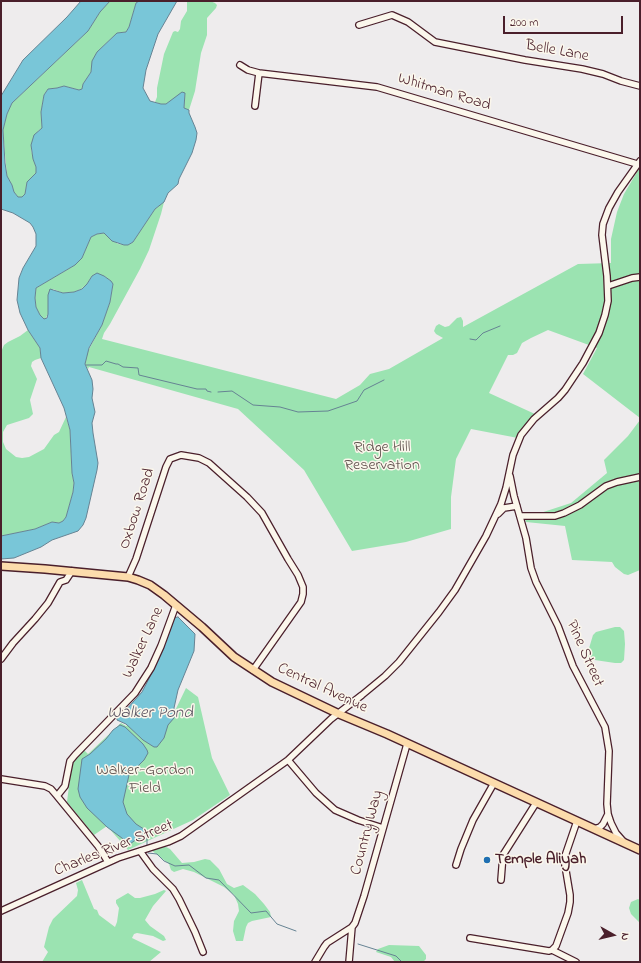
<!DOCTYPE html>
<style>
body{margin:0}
#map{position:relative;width:641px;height:963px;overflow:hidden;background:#eeeced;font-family:"Indie Flower",sans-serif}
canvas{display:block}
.frame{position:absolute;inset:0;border:2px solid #4a1f2b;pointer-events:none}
.north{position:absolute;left:593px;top:915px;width:40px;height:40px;-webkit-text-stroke:3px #fbf7ec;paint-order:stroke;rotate:98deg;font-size:11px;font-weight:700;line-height:16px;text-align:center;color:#4a1f2b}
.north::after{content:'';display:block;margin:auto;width:14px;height:18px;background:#4a1f2b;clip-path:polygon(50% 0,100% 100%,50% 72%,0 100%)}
.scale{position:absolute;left:503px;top:16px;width:120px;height:18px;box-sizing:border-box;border:2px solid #4a1f2b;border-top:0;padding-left:5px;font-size:12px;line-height:14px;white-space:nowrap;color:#4a1f2b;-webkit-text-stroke:3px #fbf7ec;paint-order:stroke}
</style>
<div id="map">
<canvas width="641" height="963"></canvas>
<div class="frame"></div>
<div class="north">N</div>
<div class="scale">200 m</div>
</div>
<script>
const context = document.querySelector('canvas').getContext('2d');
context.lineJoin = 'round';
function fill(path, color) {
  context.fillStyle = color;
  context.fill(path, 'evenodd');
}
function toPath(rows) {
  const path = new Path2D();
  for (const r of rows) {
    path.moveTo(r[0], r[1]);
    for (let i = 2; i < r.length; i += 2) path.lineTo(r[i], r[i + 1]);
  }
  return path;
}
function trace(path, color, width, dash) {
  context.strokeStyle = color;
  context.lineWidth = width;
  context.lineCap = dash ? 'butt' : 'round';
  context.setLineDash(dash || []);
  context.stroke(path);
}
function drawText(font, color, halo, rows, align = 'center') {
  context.font = font + ' "Indie Flower",sans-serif';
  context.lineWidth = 3;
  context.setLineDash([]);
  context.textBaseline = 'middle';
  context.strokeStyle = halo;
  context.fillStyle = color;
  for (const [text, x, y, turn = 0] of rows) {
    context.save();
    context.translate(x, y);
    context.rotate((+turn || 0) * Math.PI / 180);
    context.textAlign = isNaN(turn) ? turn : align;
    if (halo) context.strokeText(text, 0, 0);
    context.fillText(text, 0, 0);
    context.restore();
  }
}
fill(toPath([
 [110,1,139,1,136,3,129,27,126,32,117,33,97,52,91,72,83,84,82,89,79,90,64,86,57,88,48,89,44,95,41,112,42,128,38,131,31,150,36,167,36,174,27,182,25,194,22,198,18,197,14,192,12,185,7,176,3,130,7,114,12,103,88,31,100,12],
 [187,1,210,1,215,3,217,5,216,8,207,18,207,35,201,53,195,91,189,110,184,108,185,93,166,104,161,104,155,102,157,97,157,88,164,54,173,32,175,31,178,32,180,29,181,21,187,11],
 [640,167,640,418,583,374,597,348,548,330,531,338,522,343,517,353,513,355,508,355,489,393,535,414,518,438,471,429,456,459,451,497,451,529,406,542,352,551,304,470,238,409,89,367,88,369,85,364,87,353,102,325,110,302,113,285,111,281,104,276,92,276,87,284,81,289,74,292,63,293,53,289,49,303,48,314,45,319,42,319,36,307,35,298,36,288,75,265,82,258,91,237,97,234,104,233,118,244,128,245,133,242,155,209,164,202,161,214,149,250,140,269,110,324,104,333,102,339,336,399,360,385,370,374,389,369,443,338,436,334,434,331,436,326,439,324,445,327,449,326,457,318,461,317,463,321,463,327,578,264,611,263,611,239,617,212,624,194],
 [28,330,40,348,41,358,35,360,32,362,31,366,37,379,30,400,33,414,29,418,7,425,3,432,3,442,6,449,16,457,22,458,29,457,44,449,54,435,59,432,66,417,70,430,72,473,74,483,73,492,66,517,63,521,59,523,52,522,35,529,1,536,1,352,4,345,8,342,20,336],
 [640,420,640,570,628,575,624,574,615,567,612,562,572,560,565,526,526,522,525,518,571,503,607,473,604,460,628,436],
 [615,627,620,627,624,631,625,644,624,660,621,663,615,663,588,659,587,655,593,635,596,632],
 [186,688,198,697,212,758,230,795,193,820,128,850,107,826,94,835,67,802,72,762,84,750,88,754,121,723,126,726,162,699,172,717],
 [160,847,166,847,170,849,182,863,194,862,205,859,210,860,219,869,227,884,234,888,243,885,255,894,264,904,270,912,271,917,252,921,248,923,246,927,243,941,236,941,233,931,234,921,239,911,238,904,234,895,224,887,194,872,183,869,174,872,171,870,169,864,151,850],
 [82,880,94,909,97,910,99,915,115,927,117,922,119,908,116,903,116,900,128,893,135,898,140,898,155,894,164,890,166,891,153,906,145,920,150,926,164,936,166,940,163,941,153,936,137,933,134,934,132,938,161,952,149,962,42,962,48,952,44,947,49,927,53,919,77,896,78,890,76,883],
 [638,899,640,900,640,923,631,914,629,908,631,902],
 [389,945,419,946,426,955,426,959,423,962,395,962,391,957,376,952,378,949]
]), '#9be3b1');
const water = toPath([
 [81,1,110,1,100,12,88,31,12,103,7,114,3,130,5,163,7,176,12,185,14,192,18,197,22,197,25,194,27,182,36,173,36,167,33,159,31,145,34,135,42,128,41,112,44,95,48,89,57,88,64,86,79,90,82,89,83,84,91,72,92,61,97,52,117,33,126,32,129,27,136,3,139,1,177,1,158,34,146,70,143,88,150,101,161,104,166,104,182,92,185,93,184,108,189,110,189,113,195,127,197,133,196,140,192,153,179,179,178,184,168,193,164,202,155,209,133,242,128,245,124,245,112,241,104,233,97,234,91,237,82,258,75,265,36,288,35,298,36,307,40,315,44,319,47,318,48,314,48,295,50,289,63,293,74,292,82,289,87,284,92,276,97,273,104,276,111,281,113,284,110,302,102,325,89,348,85,364,92,380,93,389,92,398,95,412,92,423,93,433,98,463,97,470,86,518,83,525,78,531,52,540,41,547,14,558,1,559,1,536,35,529,52,522,59,523,63,521,66,517,73,492,74,483,72,473,70,430,64,408,41,358,40,348,28,330,20,313,17,300,19,278,23,268,36,246,36,234,33,227,30,223,13,213,1,209,1,96,23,60,67,17,81,1],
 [178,617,195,634,194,651,178,690,174,708,174,718,168,725,164,738,157,747,154,747,143,740,126,724,117,720,117,718,125,711,142,692,154,669,173,618,178,617],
 [120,725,125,727,143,744,147,750,148,753,144,760,129,775,123,802,127,814,136,824,150,833,151,835,144,840,138,838,130,844,107,827,87,808,80,797,78,789,82,759,90,754,106,739,113,730,120,725]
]);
fill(water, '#79c6d8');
trace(water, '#668393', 1);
trace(toPath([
 [470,339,476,340,483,333,500,326],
 [86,365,102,365,106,361,116,364,118,364,123,367,138,368,139,375,197,389,206,389,207,391,211,392],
 [218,392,232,391,253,405,280,407,298,412,328,411,357,401,364,390,384,380],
 [147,839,147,846],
 [148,853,157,854,164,861,175,866,189,865,206,878,219,880,251,913,266,911,277,924,296,931],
 [358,944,396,956,402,962]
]), '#668393', 1);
const minor = toPath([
 [359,25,392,15,408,22,435,42,525,60,582,69,603,74,621,81,640,86],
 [240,65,248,70,259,73,377,87,637,164],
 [255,106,259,73],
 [608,286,632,278,640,277],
 [510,476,514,496,526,538,531,568,536,582,558,626,573,666,605,727,609,751,607,804,608,814,611,823,616,833,623,841],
 [498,514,504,508,517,506],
 [520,516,555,516,564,513,580,505,606,486,617,482,640,477],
 [128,577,136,559,166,467,170,459,181,455,199,458,209,463,247,497,262,513,288,559,298,575,303,587,303,594,301,602,253,670],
 [1,659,13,643,35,619,48,603,60,582,66,580,72,571],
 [288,760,316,793,335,810,358,820,383,828],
 [1,779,45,786,51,789,57,796],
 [594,829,600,827,603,824,608,814],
 [140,851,153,869,173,889,179,899,195,932,203,952],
 [108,862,98,846,57,796,65,786,70,761,75,755,135,693,142,682,151,668,161,646,176,605],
 [456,865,461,849,473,820,494,783],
 [501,880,503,855,536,803],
 [1,911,118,858,168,842,181,836,288,760,331,719,362,695,385,676,399,662,439,612,455,590,486,536,501,504,506,488,513,455,521,435,534,419,558,398,565,390,583,363,599,333,605,315,608,301,607,276,602,235,603,224,609,208,618,192,640,161],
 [470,938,549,951,552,950,576,962],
 [552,950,556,946,568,913,570,902,570,895,564,859,577,821],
 [315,962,324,947,327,943,352,927,355,923,364,896,407,744],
 [349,962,352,927]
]);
const major = toPath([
 [1,566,45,569,128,577,138,580,150,585,164,595,202,627,234,657,272,682,339,714,387,734,640,850]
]);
trace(minor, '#4a1f2b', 8);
trace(major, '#4a1f2b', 10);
trace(minor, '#fbf7ec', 5.5);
trace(major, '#fcdcac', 7);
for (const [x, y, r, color] of [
 [487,860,4,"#1f6fb2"]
]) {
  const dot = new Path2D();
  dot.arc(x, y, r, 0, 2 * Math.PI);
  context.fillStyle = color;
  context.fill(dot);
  trace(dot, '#fbf7ec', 1.5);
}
drawText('16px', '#4a1f2b', '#fbf7ec', [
 ["Belle Lane",557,52,10],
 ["Whitman Road",444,93,17],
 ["Oxbow Road",138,509,-72],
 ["Walker Lane",144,643,-65],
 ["Pine Street",584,654,66],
 ["Central Avenue",322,689,25],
 ["Country Way",368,833,-75],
 ["Charles River Street",114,849,-22]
]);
drawText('16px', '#5e504c', '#fbf7ec', [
 ["Ridge Hill",382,448],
 ["Reservation",382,466],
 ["Walker-Gordon",145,771],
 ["Field",145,789]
]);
drawText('bold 16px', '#4a1f2b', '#fbf7ec', [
 ["Temple Aliyah",495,860]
], 'left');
drawText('italic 17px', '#58515f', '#fbf7ec', [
 ["Walker Pond",150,714]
]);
</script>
